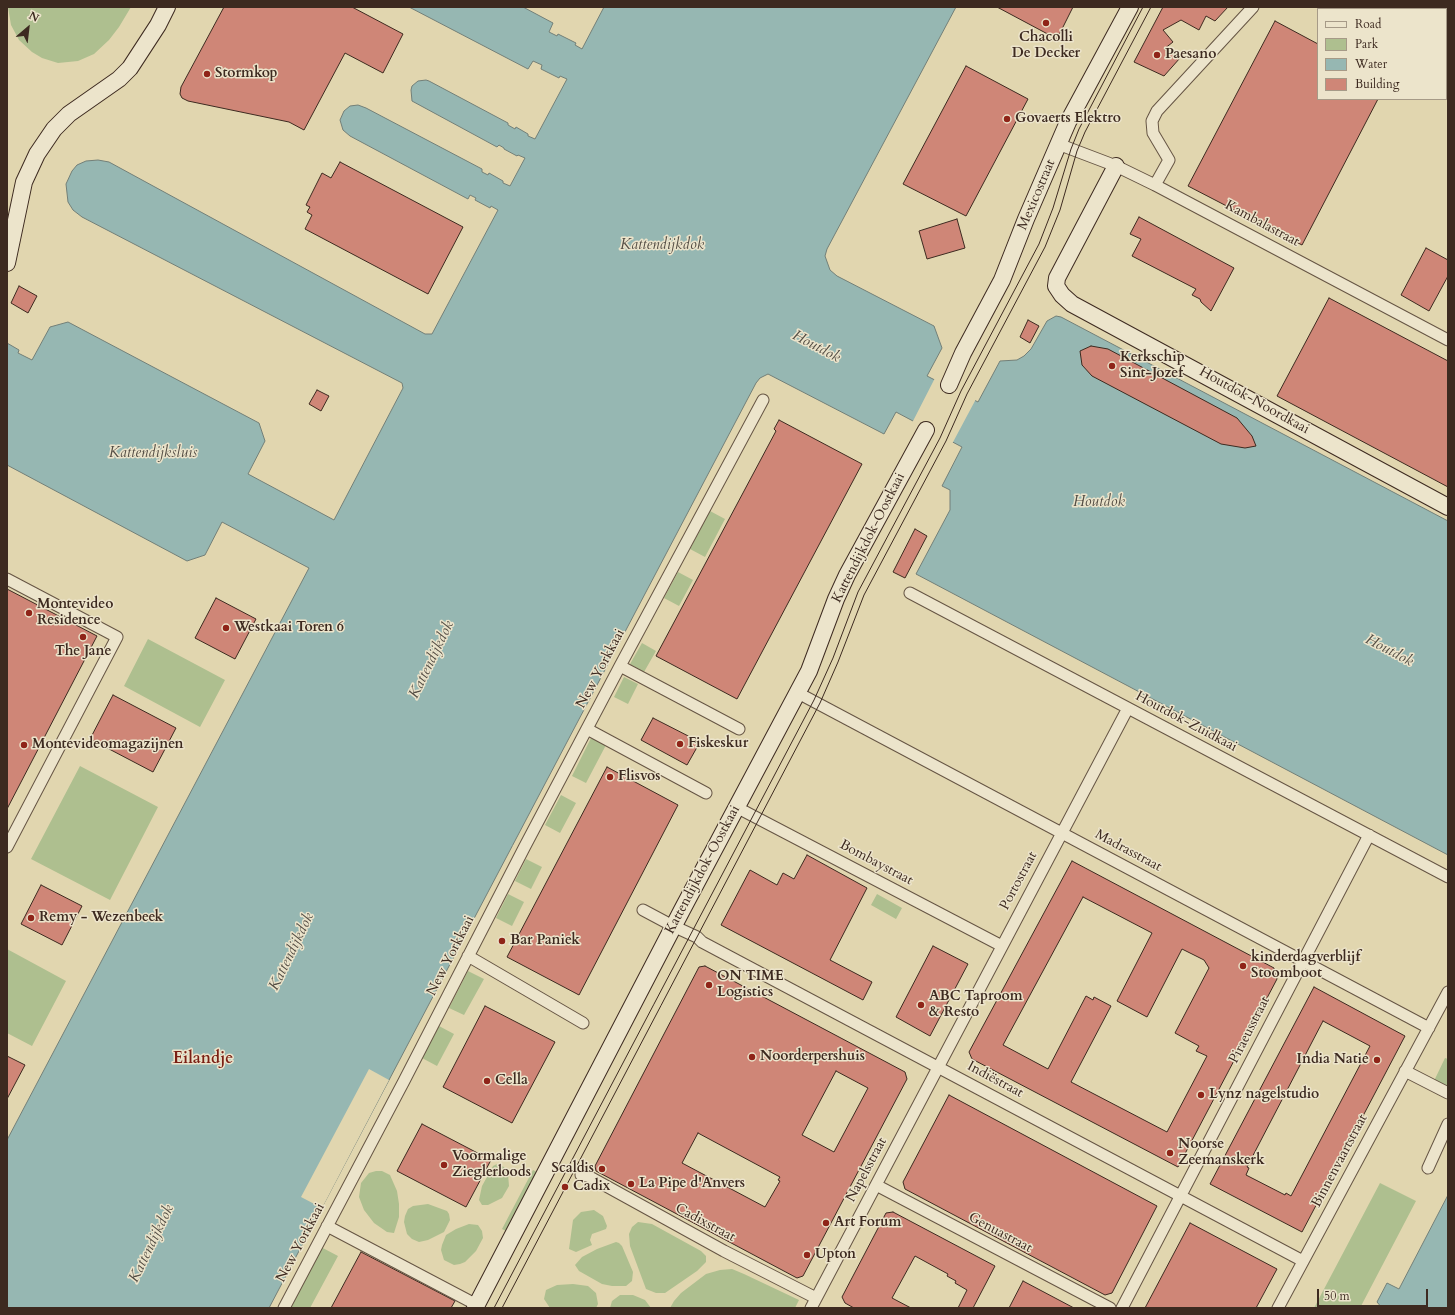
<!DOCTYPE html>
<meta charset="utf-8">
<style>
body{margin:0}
#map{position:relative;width:1455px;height:1315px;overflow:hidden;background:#e1d6af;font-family:Cardo,serif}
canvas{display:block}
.frame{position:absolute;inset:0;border:8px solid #3d2a20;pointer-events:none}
.legend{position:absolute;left:1317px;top:8px;width:130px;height:92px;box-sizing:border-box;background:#ece4cb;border:1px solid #a69a87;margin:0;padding:5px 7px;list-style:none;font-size:12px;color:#3d2a20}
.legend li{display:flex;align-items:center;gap:8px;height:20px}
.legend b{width:20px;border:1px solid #a69a87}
.north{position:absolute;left:8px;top:8px;width:40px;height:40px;-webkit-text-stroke:3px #ece4cb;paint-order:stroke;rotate:28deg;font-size:11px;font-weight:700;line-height:16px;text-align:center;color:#3d2a20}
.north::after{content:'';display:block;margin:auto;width:14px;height:18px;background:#3d2a20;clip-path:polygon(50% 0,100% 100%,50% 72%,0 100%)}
.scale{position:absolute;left:1317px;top:1289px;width:111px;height:18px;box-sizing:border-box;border:2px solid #3d2a20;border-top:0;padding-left:5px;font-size:12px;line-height:14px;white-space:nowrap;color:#3d2a20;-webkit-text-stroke:3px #ece4cb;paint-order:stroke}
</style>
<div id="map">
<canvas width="1455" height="1315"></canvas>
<div class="frame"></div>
<ul class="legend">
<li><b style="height:5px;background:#ece4cb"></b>Road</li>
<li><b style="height:11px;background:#aebf8f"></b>Park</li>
<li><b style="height:11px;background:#96b7b2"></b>Water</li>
<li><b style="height:11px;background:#cf8677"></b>Building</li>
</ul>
<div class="north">N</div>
<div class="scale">50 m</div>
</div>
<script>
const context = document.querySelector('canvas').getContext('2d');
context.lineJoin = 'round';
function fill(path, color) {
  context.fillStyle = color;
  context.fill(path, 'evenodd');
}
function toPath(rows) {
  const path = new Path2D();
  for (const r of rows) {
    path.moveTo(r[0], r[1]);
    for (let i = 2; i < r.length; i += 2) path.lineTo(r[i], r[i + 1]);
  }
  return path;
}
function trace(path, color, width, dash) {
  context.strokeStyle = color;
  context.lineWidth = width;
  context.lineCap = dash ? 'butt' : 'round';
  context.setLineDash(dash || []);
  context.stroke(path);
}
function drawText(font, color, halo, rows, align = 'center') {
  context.font = font + ' Cardo,serif';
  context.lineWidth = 3;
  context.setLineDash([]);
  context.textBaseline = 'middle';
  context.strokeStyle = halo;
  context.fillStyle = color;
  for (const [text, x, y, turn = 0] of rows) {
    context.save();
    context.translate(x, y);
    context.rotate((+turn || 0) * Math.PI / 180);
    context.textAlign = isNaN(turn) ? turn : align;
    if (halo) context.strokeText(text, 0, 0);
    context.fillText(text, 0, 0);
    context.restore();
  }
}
fill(toPath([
 [8,7,131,7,119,27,109,40,94,54,78,61,58,63,42,58,32,52,19,40,11,25],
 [710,511,725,519,705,557,690,549],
 [678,572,693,580,679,606,664,598],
 [148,639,225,680,200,727,124,686],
 [642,643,656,651,644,672,630,664],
 [624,677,638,684,628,704,614,697],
 [591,738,606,745,586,783,572,776],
 [80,766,158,807,110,900,31,859],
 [561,795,576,803,560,833,545,825],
 [526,859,542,867,531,889,515,881],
 [508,894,524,902,512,926,496,918],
 [877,894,902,908,896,919,871,905],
 [7,949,66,981,32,1046,7,1033],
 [468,971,484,979,464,1015,449,1008],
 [439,1026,454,1034,437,1066,422,1058],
 [1445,1058,1448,1059,1448,1088,1434,1081],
 [497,1164,504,1167,508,1174,509,1186,502,1198,488,1205,482,1205,479,1200,482,1186,493,1166],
 [533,1170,537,1172,506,1231,502,1229],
 [376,1171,382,1171,390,1175,397,1191,399,1204,399,1217,394,1233,387,1232,374,1223,364,1210,359,1197,361,1183,369,1173],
 [1380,1183,1416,1201,1360,1308,1314,1308],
 [428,1204,447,1211,449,1214,450,1220,444,1232,428,1240,419,1242,412,1239,407,1234,404,1222,405,1216,408,1209,413,1206],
 [594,1210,603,1216,607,1226,606,1229,592,1234,590,1240,592,1245,576,1252,569,1249,573,1220,581,1212],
 [638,1222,652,1224,701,1251,706,1256,706,1262,697,1271,665,1293,656,1293,646,1289,630,1246,629,1234,632,1227],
 [469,1224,478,1225,482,1231,483,1238,476,1251,465,1262,460,1264,454,1265,444,1260,441,1250,442,1245,446,1235,456,1229],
 [616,1242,619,1243,622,1246,633,1272,632,1281,626,1286,612,1286,602,1284,579,1271,575,1265,582,1257,597,1249],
 [319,1246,338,1256,310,1308,287,1308],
 [732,1269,744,1274,799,1300,795,1308,670,1308,674,1301,681,1293,706,1274,720,1270],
 [573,1284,588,1286,596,1293,598,1304,596,1308,550,1308,544,1299,546,1290,557,1285],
 [620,1295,633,1295,645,1300,651,1308,610,1308,612,1301]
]), '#aebf8f');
const water = toPath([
 [409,7,523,7,553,23,549,32,557,36,558,34,576,43,575,45,582,49,604,7,956,7,827,249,825,256,830,270,837,276,934,326,942,348,927,376,978,402,1000,361,1017,360,1024,356,1031,349,1047,321,1056,316,1061,317,1448,521,1448,855,916,574,950,510,950,490,942,486,962,447,896,412,884,434,768,374,760,378,756,383,269,1308,7,1308,7,1140,309,568,222,522,205,555,187,561,7,465,7,343,19,350,18,353,32,360,50,327,68,322,259,423,265,441,248,474,334,520,403,388,402,383,82,217,73,210,68,202,66,184,72,171,77,165,86,161,98,160,109,162,425,334,432,334,498,210,491,206,490,208,475,200,476,198,470,195,468,199,350,136,343,130,340,120,344,111,350,106,358,105,366,108,482,169,482,172,488,175,489,173,503,181,503,183,510,186,525,158,518,155,517,156,504,149,504,148,499,145,497,147,412,101,411,90,412,86,418,81,426,80,429,81,508,123,508,125,515,129,516,127,528,134,528,136,535,139,567,79,560,76,559,78,541,69,542,65,533,61,528,69,409,7],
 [1448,1195,1448,1308,1382,1308,1377,1302,1387,1283,1399,1289,1448,1195]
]);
fill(water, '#96b7b2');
trace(water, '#727f78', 1);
fill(toPath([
 [935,378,976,399,952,444,912,423],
 [369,1069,389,1080,322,1208,301,1197]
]), '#e1d6af');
const building = toPath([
 [224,7,352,7,403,34,383,73,345,53,304,130,289,122,188,101,182,98,180,94,181,87,224,7],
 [997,7,1073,7,1057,39,997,7],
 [1163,7,1228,7,1215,21,1206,16,1199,30,1181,20,1163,30,1173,42,1164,49,1180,58,1164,76,1134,62,1163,7],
 [1275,21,1318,44,1318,99,1378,99,1302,245,1188,186,1275,21],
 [966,66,1028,99,966,216,903,184,966,66],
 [340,162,463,227,428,294,305,229,312,215,307,212,310,207,306,205,322,173,331,178,340,162],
 [1139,217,1234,268,1211,311,1201,302,1200,299,1192,295,1196,289,1132,256,1141,239,1130,234,1139,217],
 [957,219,965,248,927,259,919,231,957,219],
 [1426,248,1448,260,1448,276,1429,311,1401,295,1426,248],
 [19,286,37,296,28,313,11,303,19,286],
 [1329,298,1448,361,1448,487,1277,396,1329,298],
 [1028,320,1039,326,1030,343,1020,337,1028,320],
 [1091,346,1108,349,1237,418,1252,436,1256,446,1245,448,1221,444,1092,376,1082,365,1080,351,1091,346],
 [317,390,329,396,321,411,309,404,317,390],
 [779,420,862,464,737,699,656,656,776,431,774,429,779,420],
 [915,529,927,536,905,578,893,572,915,529],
 [7,589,97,636,7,809,7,589],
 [216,598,256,619,235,659,195,638,216,598],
 [113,695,176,728,153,772,90,739,113,695],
 [653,718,700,742,687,765,641,740,653,718],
 [607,767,678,805,579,995,507,957,607,767],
 [807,855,867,888,830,960,872,982,863,1000,721,925,750,870,777,885,783,873,794,879,807,855],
 [1072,861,1274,968,1277,979,1178,1167,972,1059,969,1052,1072,861],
 [1083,897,1152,933,1117,1001,1147,1017,1182,949,1204,960,1209,968,1175,1033,1199,1046,1196,1051,1207,1056,1167,1132,1071,1082,1111,1006,1094,997,1093,1000,1086,996,1048,1069,1003,1045,1083,897],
 [41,885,82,906,62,945,21,924,41,885],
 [933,946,968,964,930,1036,896,1017,933,946],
 [705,966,905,1072,907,1079,803,1276,797,1278,596,1171,595,1166,699,967,705,966],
 [836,1071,868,1088,834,1152,802,1135,836,1071],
 [698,1133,780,1177,778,1180,780,1181,765,1207,682,1163,698,1133],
 [1314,987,1405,1036,1302,1232,1210,1184,1314,987],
 [1323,1021,1370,1046,1291,1196,1286,1193,1285,1195,1246,1175,1249,1168,1247,1167,1323,1021],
 [485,1006,555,1042,512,1123,443,1087,485,1006],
 [7,1056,25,1065,7,1099,7,1056],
 [949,1095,1157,1206,1112,1293,1105,1295,905,1189,903,1182,949,1095],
 [422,1124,491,1160,466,1207,397,1171,422,1124],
 [893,1212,995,1266,973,1308,958,1308,967,1290,955,1283,956,1281,947,1276,948,1274,915,1256,892,1298,911,1308,854,1308,845,1303,842,1297,886,1213,893,1212],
 [1190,1223,1277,1269,1256,1308,1145,1308,1190,1223],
 [361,1252,455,1301,451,1308,331,1308,361,1252],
 [1023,1281,1074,1308,1009,1308,1023,1281]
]);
fill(building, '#cf8677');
trace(building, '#3d2a20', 1);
const street = toPath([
 [1058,144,1116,166,1155,185,1448,340],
 [1155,185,1169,160,1153,133,1152,121,1157,111,1253,7],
 [7,579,117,637,7,847],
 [910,593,1448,877],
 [620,666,739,729],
 [798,693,1429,1028],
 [587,729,706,793],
 [736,807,1002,946],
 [643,910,673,926,697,937,702,942,1303,1261],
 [468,956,583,1023],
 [1405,1071,1448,1093],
 [1428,1168,1448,1124],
 [581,1175,588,1176,724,1251,816,1298],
 [876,1185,1110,1308],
 [327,1226,477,1305],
 [284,1308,404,1081,524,848,620,666,763,400],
 [811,1308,1128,708],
 [1122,1308,1369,835],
 [1278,1308,1448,992]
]);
const secondary = toPath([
 [1116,166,1057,278,1056,286,1062,295,1072,304,1448,507],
 [7,263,24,182,37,154,54,129,69,114,119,79,130,68,158,25,167,7],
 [949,385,963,353,1002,280,1026,219,1068,122,1130,7],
 [475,1308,682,910,809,671,836,599,847,575,926,430]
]);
trace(street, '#654', 13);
trace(secondary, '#3d2a20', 18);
trace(street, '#ece4cb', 11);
trace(secondary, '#ece4cb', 16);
trace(toPath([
 [494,1308,814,700,833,658,858,592,940,438,961,391,1039,244,1053,208,1071,149,1079,129,1143,7],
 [502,1308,820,703,838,662,864,595,946,441,967,394,1045,247,1060,210,1077,151,1085,132,1151,7]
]), '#3d2a20', 1);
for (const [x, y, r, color] of [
 [1046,23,4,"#8f2418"],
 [1157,55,4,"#8f2418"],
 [207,74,4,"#8f2418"],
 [1007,119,4,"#8f2418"],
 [1112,366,4,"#8f2418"],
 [29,613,4,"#8f2418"],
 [226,628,4,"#8f2418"],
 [83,637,4,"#8f2418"],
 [680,744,4,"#8f2418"],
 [24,745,4,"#8f2418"],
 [610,777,4,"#8f2418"],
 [31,918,4,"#8f2418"],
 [502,941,4,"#8f2418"],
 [1243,966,4,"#8f2418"],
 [709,985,4,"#8f2418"],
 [921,1005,4,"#8f2418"],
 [752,1057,4,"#8f2418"],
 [1377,1060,4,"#8f2418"],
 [487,1081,4,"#8f2418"],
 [1201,1095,4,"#8f2418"],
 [1170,1153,4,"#8f2418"],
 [444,1165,4,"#8f2418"],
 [602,1169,4,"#8f2418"],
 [631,1184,4,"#8f2418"],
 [565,1187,4,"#8f2418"],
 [826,1223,4,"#8f2418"],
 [807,1255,4,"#8f2418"]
]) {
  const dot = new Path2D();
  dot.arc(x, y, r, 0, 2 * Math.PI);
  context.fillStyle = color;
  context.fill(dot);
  trace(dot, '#ece4cb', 1.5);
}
drawText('bold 14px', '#3d2a20', '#ece4cb', [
 ["Chacolli",1046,38,"center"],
 ["De Decker",1046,54,"center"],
 ["Paesano",1165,55],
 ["Stormkop",215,74],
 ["Govaerts Elektro",1015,119],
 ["Kerkschip",1120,358],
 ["Sint-Jozef",1120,374],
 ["Montevideo",37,605],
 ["Residence",37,621],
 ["Westkaai Toren 6",234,628],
 ["The Jane",83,652,"center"],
 ["Fiskeskur",688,744],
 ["Montevideomagazijnen",32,745],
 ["Flisvos",618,777],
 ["Remy - Wezenbeek",39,918],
 ["Bar Paniek",510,941],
 ["kinderdagverblijf",1251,958],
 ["Stoomboot",1251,974],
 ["ON TIME",717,977],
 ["Logistics",717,993],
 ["ABC Taproom",929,997],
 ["& Resto",929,1013],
 ["Noorderpershuis",760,1057],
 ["India Natie",1369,1060,"right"],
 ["Cella",495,1081],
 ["Lynz nagelstudio",1209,1095],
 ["Noorse",1178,1145],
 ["Zeemanskerk",1178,1161],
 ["Voormalige",452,1157],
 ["Zieglerloods",452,1173],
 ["Scaldis",594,1169,"right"],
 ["La Pipe d'Anvers",639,1184],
 ["Cadix",573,1187],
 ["Art Forum",834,1223],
 ["Upton",815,1255]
], 'left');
drawText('14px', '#3d2a20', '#ece4cb', [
 ["Mexicostraat",1037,195,-67],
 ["Kambalastraat",1262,224,28],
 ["Houtdok-Noordkaai",1254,401,29],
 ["Kattendijkdok-Oostkaai",869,538,-63],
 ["New Yorkkaai",601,669,-62],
 ["Houtdok-Zuidkaai",1186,722,28],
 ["Madrasstraat",1128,851,28],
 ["Bombaystraat",876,863,28],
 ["Kattendijkdok-Oostkaai",703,870,-62],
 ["Portostraat",1019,881,-62],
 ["New Yorkkaai",451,956,-63],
 ["Piraeusstraat",1250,1030,-63],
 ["Indiëstraat",995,1080,28],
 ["Binnenvaartstraat",1340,1161,-62],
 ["Napelsstraat",867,1170,-62],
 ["Cadixstraat",705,1223,28],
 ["Genuastraat",1000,1233,28],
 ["New Yorkkaai",301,1243,-62]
]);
drawText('italic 15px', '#534d44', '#ece4cb', [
 ["Kattendijkdok",662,246],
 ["Houtdok",816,347,28],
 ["Kattendijksluis",153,454],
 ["Houtdok",1099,503],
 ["Houtdok",1389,651,28],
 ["Kattendijkdok",432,660,-64],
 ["Kattendijkdok",292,952,-64],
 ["Kattendijkdok",152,1244,-64]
]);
drawText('bold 16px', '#7a1f14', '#ece4cb', [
 ["Eilandje",203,1059]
]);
</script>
